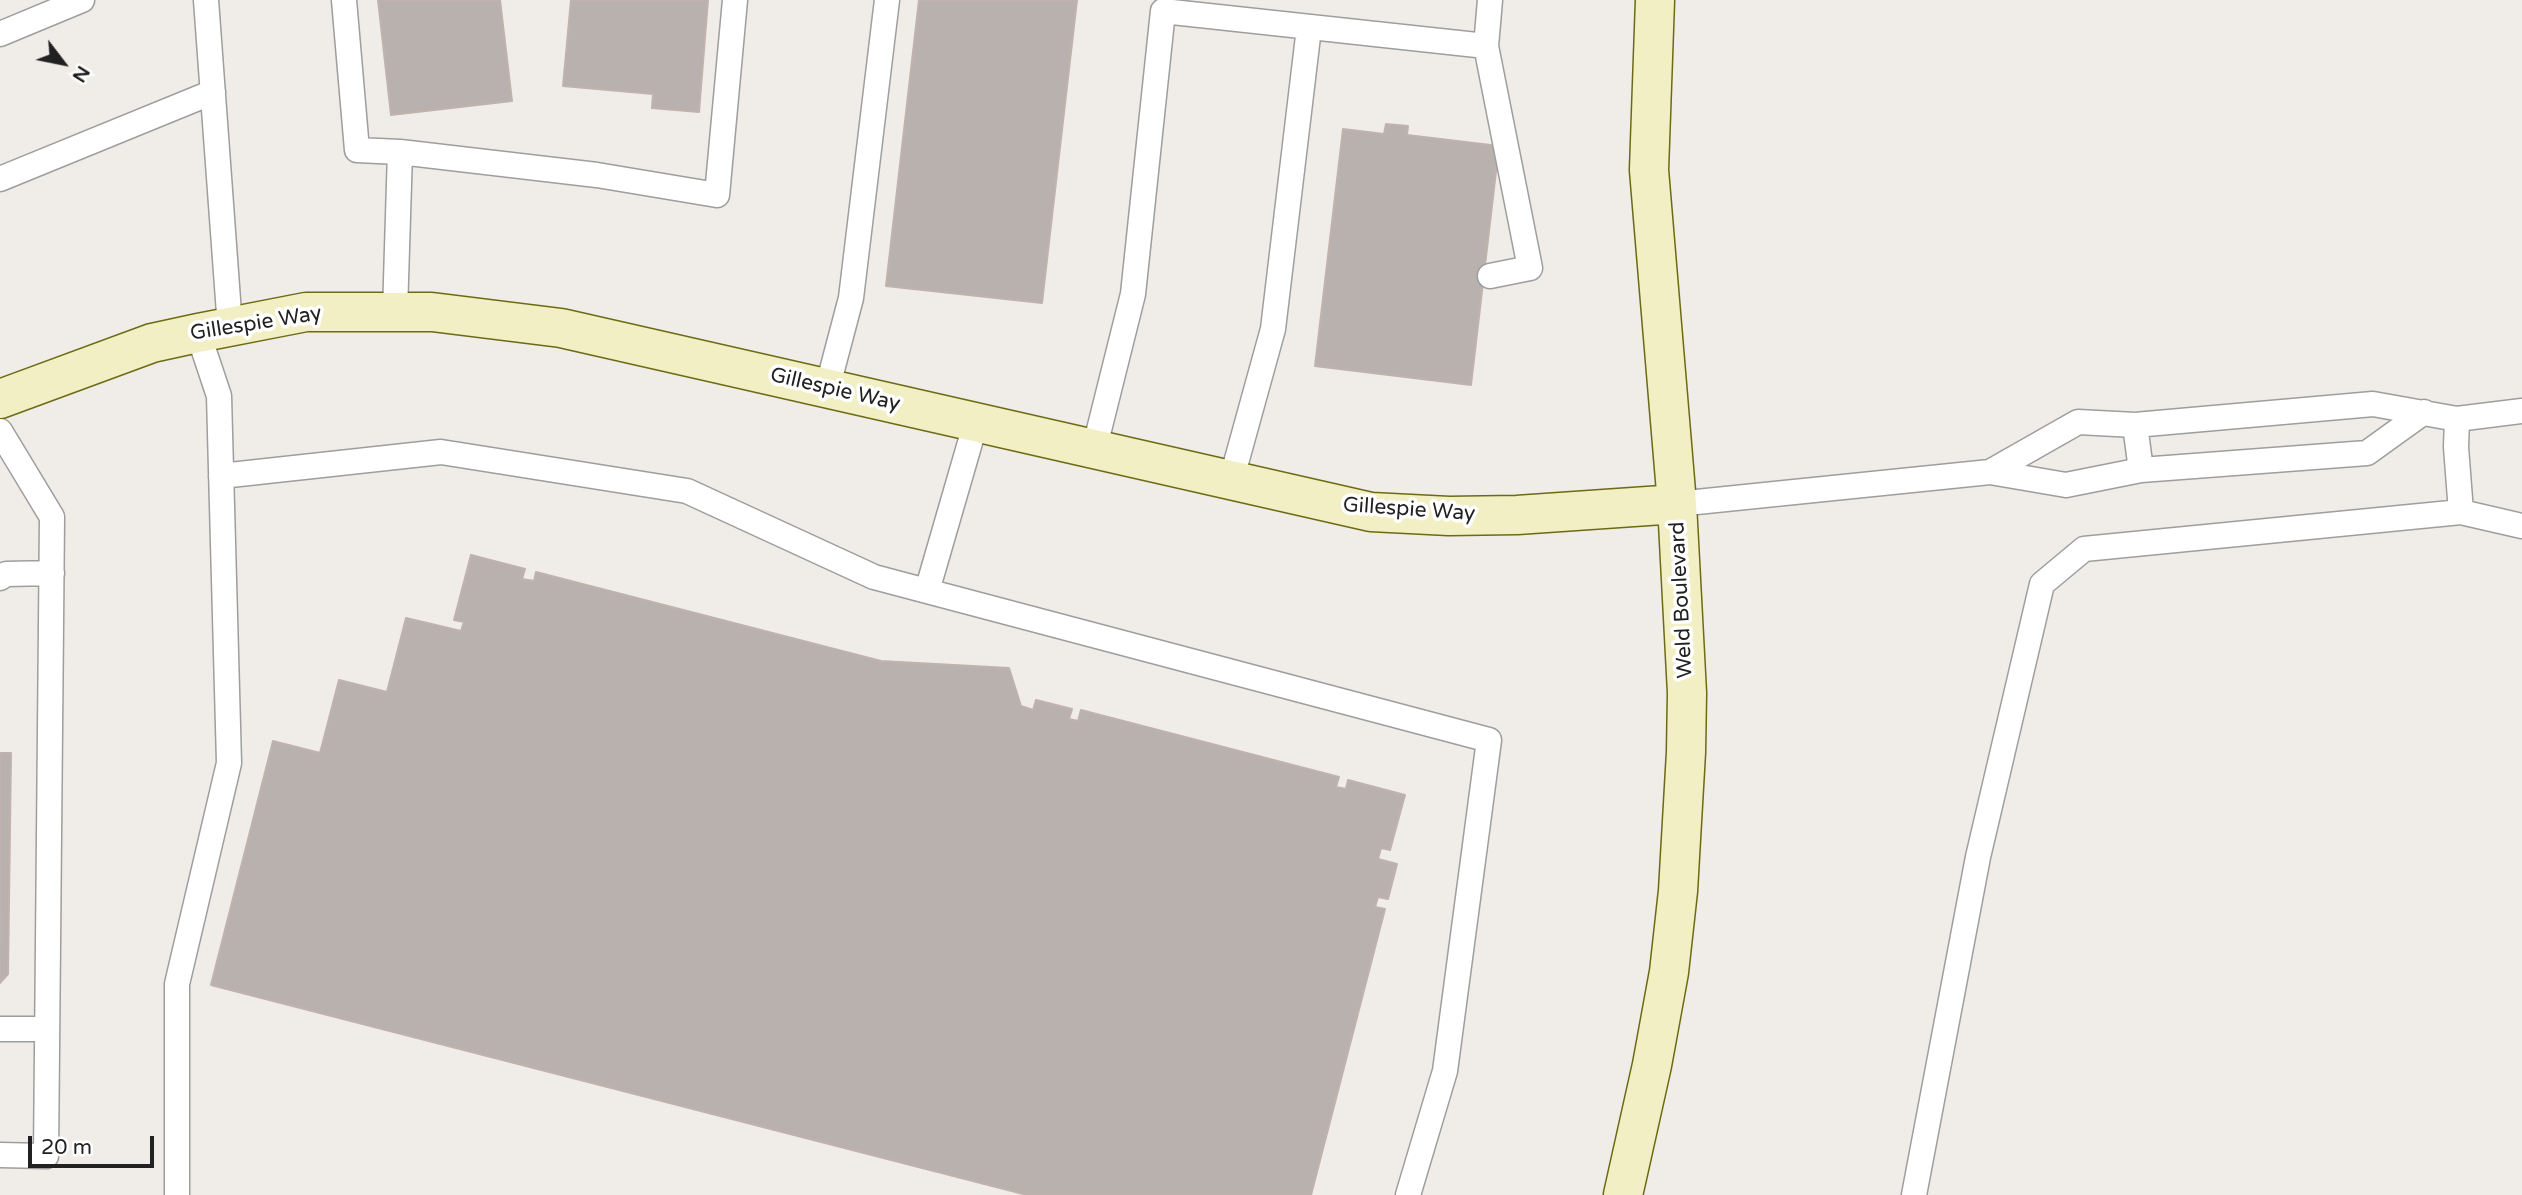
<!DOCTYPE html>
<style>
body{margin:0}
#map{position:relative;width:2522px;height:1195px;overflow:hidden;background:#f0ece8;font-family:"Varela Round",sans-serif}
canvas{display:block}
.north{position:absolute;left:28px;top:28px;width:70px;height:70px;-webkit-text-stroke:5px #fff;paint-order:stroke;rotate:122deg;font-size:19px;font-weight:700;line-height:28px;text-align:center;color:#212121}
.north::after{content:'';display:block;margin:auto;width:24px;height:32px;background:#212121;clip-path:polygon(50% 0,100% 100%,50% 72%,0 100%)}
.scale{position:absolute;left:28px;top:1136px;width:126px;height:32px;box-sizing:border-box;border:4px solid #212121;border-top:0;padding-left:9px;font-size:21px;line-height:24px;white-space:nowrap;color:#212121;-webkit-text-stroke:5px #fff;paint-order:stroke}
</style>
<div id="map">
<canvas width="2522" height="1195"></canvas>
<div class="north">N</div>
<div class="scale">20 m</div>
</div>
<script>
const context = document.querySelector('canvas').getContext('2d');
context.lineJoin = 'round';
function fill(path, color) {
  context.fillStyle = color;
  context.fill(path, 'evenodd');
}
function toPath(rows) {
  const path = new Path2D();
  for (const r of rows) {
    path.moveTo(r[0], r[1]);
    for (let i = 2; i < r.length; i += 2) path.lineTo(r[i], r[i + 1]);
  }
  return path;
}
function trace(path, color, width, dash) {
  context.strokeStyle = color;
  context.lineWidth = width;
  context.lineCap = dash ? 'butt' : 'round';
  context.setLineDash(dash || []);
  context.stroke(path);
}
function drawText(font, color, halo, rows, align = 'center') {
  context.font = font + ' "Varela Round",sans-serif';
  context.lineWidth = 7;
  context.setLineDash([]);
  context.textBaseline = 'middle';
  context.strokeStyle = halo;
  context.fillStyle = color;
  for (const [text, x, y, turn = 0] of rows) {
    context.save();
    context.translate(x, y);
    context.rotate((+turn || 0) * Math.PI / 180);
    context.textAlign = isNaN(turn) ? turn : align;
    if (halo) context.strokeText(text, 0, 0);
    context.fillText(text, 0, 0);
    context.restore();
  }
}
const building = toPath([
 [378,0,500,0,512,101,391,115,378,0],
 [571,0,708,0,699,112,652,108,653,94,563,86,571,0],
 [919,0,1077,0,1042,303,886,286,919,0],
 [1386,124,1408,126,1407,135,1499,146,1471,385,1315,366,1343,129,1384,134,1386,124],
 [471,555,525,569,522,579,534,581,536,572,881,661,1009,668,1021,706,1033,710,1036,700,1072,709,1069,719,1078,721,1081,710,1339,777,1336,787,1346,789,1348,780,1405,795,1390,850,1381,848,1378,859,1397,864,1388,899,1378,897,1375,907,1385,909,1311,1195,1027,1195,211,985,273,741,320,753,339,680,387,692,406,618,461,631,464,622,454,620,471,555],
 [0,753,11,753,8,974,0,983,0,753]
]);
fill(building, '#b9b1ae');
trace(building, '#c0b2ac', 2);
const lane = toPath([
 [206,0,230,327],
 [344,0,357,150,400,152,597,175,717,195,735,0],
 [0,34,82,0],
 [1486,46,1530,268,1490,276],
 [0,179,213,92],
 [395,312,400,152],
 [827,389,851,298,887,0],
 [2135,425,2141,470],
 [0,431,52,517,46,1156,0,1155],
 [1094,450,1133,294,1163,11,1486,46,1490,0],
 [1990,472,2078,422,2135,425,2373,404,2457,419,2522,411],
 [221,476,441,452,687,491,874,577,1489,740,1445,1071,1408,1195],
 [1231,481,1273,329,1309,28],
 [1677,504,1990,472,2066,485,2141,470,2367,453,2424,412],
 [2461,512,2522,526],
 [0,578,6,574,52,573],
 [927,591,976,422],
 [0,1029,47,1029],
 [177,1195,177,984,229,763,219,396,198,333],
 [1914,1195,1978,857,2042,584,2084,549,2461,512,2456,447,2457,419]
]);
const secondary = toPath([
 [0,399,152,343,198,333,306,312,432,312,561,328,1371,512,1449,516,1517,515,1677,504],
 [1623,1195,1652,1065,1669,972,1678,891,1686,752,1687,693,1677,504,1649,170,1655,0]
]);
trace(lane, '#9e9e9e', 27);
trace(secondary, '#6c6a13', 41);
trace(lane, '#fff', 24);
trace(secondary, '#f2efc4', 38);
drawText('21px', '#212121', '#fff', [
 ["Gillespie Way",256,324,-9],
 ["Gillespie Way",835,390,13],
 ["Gillespie Way",1409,510,4],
 ["Weld Boulevard",1682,600,-93]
]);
</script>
